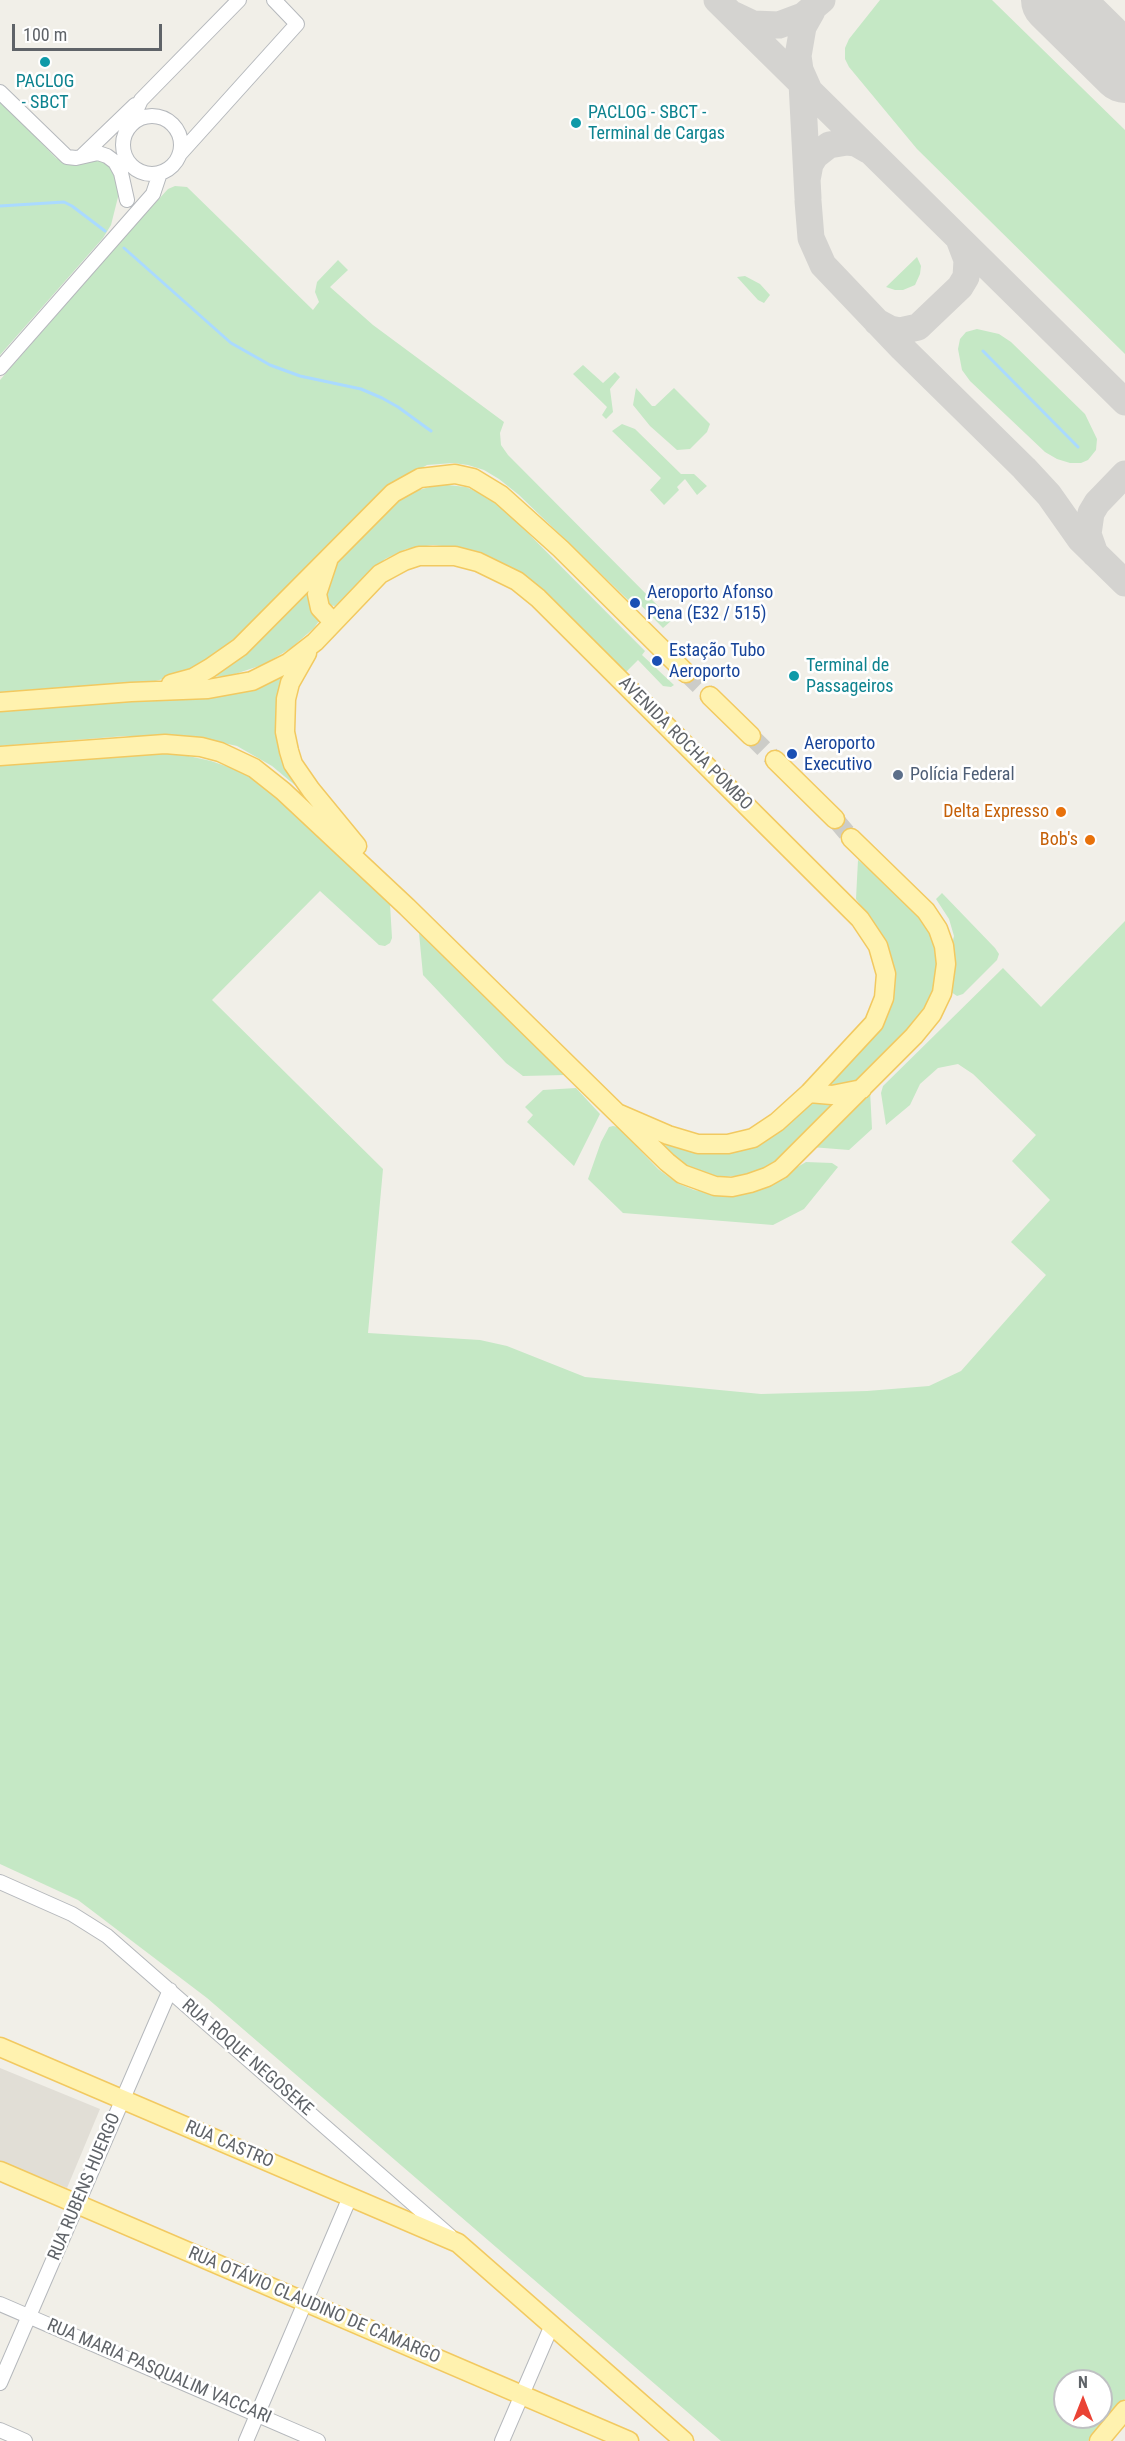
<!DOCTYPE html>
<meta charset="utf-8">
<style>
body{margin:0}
#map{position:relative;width:1125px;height:2441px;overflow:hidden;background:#f1efe8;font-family:"Roboto Condensed",sans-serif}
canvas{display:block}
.north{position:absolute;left:1053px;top:2369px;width:60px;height:60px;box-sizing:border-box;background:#fff;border:2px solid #bfc1c3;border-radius:50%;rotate:0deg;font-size:16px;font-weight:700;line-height:24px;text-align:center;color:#5f6368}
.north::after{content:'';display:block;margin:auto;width:21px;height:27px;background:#ea4335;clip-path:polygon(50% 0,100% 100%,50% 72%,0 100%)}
.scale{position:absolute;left:12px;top:24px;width:150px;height:27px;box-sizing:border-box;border:3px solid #5f6368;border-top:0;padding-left:8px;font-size:18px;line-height:21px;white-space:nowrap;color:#5f6368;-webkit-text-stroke:4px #fff;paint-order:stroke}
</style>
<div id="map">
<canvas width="1125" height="2441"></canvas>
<div class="north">N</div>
<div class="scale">100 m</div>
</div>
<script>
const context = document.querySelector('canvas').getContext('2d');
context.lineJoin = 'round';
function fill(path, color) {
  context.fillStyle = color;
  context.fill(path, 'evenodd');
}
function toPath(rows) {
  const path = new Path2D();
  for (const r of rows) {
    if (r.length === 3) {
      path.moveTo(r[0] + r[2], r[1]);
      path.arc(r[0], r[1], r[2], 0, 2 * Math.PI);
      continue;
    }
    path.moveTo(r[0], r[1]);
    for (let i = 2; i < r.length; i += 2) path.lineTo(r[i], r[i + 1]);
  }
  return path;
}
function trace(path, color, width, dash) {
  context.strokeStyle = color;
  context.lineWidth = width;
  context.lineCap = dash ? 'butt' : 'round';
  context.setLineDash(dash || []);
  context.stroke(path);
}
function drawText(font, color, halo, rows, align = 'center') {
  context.font = font + ' "Roboto Condensed",sans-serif';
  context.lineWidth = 5;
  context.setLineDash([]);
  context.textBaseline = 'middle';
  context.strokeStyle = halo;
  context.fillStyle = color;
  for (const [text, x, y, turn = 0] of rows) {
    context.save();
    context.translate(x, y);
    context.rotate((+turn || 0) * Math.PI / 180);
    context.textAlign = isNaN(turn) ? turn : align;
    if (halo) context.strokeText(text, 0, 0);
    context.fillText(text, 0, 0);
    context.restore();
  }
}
fill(toPath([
 [0,2068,100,2109,67,2188,0,2161]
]), '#e1ded6');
fill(toPath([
 [880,0,992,0,1125,130,1125,354,917,149,849,67,845,59,845,48,849,39],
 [0,100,56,158,64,162,90,157,105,162,113,169,118,180,118,197,111,225,103,238,0,355],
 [175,186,187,187,313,310,319,302,315,292,317,282,338,260,348,270,330,287,373,325,504,422,500,433,501,445,508,455,672,620,663,628,632,596,628,600,519,495,499,479,484,470,468,465,453,463,427,465,382,490,221,656,178,675,144,684,0,694,0,380,128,233,168,189],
 [917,257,921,266,920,274,915,285,903,290,895,290,886,287],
 [745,276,760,284,770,295,764,303,758,300,737,277],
 [977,329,999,334,1011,342,1085,414,1097,439,1096,450,1088,460,1081,463,1070,463,1057,459,1045,452,970,381,962,370,958,349,960,339,966,332],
 [583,365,603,383,615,372,620,377,610,389,613,412,606,419,602,415,607,407,573,374],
 [636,388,652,406,655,406,674,388,710,424,707,432,690,449,677,450,650,426,633,405],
 [622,424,635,429,681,474,694,474,707,486,697,495,685,479,677,487,679,490,664,505,650,490,661,478,612,431],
 [439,484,466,487,486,496,503,508,645,651,642,655,674,685,671,687,663,686,638,660,625,673,459,548,433,545,406,549,385,559,335,606,328,605,324,595,326,580,338,560,396,502,413,492],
 [315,580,321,618,314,628,291,648,265,664,229,676,208,677],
 [287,672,282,702,302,791,272,766,237,746,193,736,125,736,0,746,0,710,247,689,269,683],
 [157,753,184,755,211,761,237,770,262,784,287,803,390,904,392,938,390,943,385,946,379,945,320,891,212,1000,383,1169,368,1333,480,1340,507,1346,585,1377,761,1394,867,1391,929,1386,961,1371,1046,1275,1011,1242,1050,1200,1012,1161,1036,1135,973,1074,958,1064,938,1068,920,1084,910,1105,886,1125,881,1093,883,1086,1003,968,1041,1007,1125,921,1125,2399,1088,2441,721,2441,207,1998,78,1900,0,1864,0,765],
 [1065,2381,1101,2381,1101,2417,1065,2417],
 [858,860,901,895,929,930,938,962,935,987,930,1000,920,1016,782,1158,752,1175,719,1177,691,1171,662,1150,667,1141,730,1149,868,1036,894,969,885,939,856,899],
 [942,893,995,948,999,954,997,960,963,994,957,996,951,992,951,949,954,936,949,919,936,899],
 [419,933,566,1075,523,1076,506,1063,423,975],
 [576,1088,600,1114,574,1166,527,1122,533,1115,525,1107,543,1090],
 [870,1090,872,1129,849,1150,811,1147],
 [613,1126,618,1127,658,1169,677,1183,694,1190,716,1194,787,1173,806,1162,832,1163,838,1167,804,1209,773,1225,623,1213,588,1179,601,1142,609,1127]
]), '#c5e8c5');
trace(toPath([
 [0,206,64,202,72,206,105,231],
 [124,248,231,343,270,365,300,376,361,389,382,398,398,407,431,431],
 [983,351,1078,447]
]), '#aadaff', 3);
trace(toPath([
 [717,0,1125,402],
 [734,15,753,24,779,25,803,16,822,0],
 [802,83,808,198],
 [808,88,800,70,798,56,803,27,812,11],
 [807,180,810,164,815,156,829,145,847,142,856,143,868,150],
 [808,201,811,238,823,265,902,348,1024,468,1049,495,1080,539,1125,583],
 [877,322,890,329,900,331,918,327,960,287,966,277,967,260,959,239],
 [1095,554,1088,534,1091,513,1097,503,1125,474]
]), '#d4d3d0', 27);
trace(toPath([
 [1055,0,1125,69]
]), '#d4d3d0', 68);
trace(toPath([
 [686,673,710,696],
 [751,736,775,760],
 [835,819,851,838]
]), '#ccccc8', 18, [18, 9]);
const minor = toPath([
 [0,92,67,157,76,158,98,153,107,156,115,162,121,173,127,200],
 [152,145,29],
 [129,126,141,100,239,0],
 [179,155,297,24,274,0],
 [82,156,135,105],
 [0,368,153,194,160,173],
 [0,1882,72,1914,107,1936,450,2236],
 [0,2304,318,2441],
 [0,2383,170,1990],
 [0,2430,25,2441],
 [246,2441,350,2197],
 [502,2441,552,2325]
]);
const major = toPath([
 [328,561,317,594,320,608,333,622],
 [307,653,290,683,286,699,285,732,289,751,293,764,311,790,357,846],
 [171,684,193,678,210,668,240,647,393,493,420,478,455,474,473,478,501,495,561,549,686,673],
 [710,696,751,736],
 [0,702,131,692,208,689,252,681,288,663,315,642,380,574,404,561,419,556,455,556,478,562,517,581,538,598,860,919,878,946,886,974,884,998,874,1023,809,1093,777,1122,753,1138,728,1144,698,1144,668,1135,617,1113],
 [0,756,165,744,201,747,220,752,254,768,283,791,407,907,667,1162,682,1174,715,1186,732,1187,750,1183,767,1177,781,1169,914,1036,932,1014,942,993,946,964,944,946,938,929,926,911,851,838],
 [775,760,835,819],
 [809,1093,832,1095,862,1089],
 [0,2047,458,2243,684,2441],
 [0,2171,629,2441],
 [1099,2441,1125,2410]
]);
trace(minor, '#b5b8bc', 16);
trace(major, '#f2c960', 21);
trace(minor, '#fff', 14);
trace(major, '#fff2af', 18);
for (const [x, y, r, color] of [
 [45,62,6,"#0f9aa8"],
 [576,123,6,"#0f9aa8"],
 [635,603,6,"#1a4fb4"],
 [657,661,6,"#1a4fb4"],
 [794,676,6,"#0f9aa8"],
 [792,754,6,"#1a4fb4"],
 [898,775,6,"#5c6f8a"],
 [1061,812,6,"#e8710a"],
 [1090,840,6,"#e8710a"]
]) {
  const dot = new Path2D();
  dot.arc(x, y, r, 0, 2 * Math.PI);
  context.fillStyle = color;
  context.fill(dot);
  trace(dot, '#fff', 2);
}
drawText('18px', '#0d838f', '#fff', [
 ["PACLOG",45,82,"center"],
 ["- SBCT",45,103,"center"],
 ["PACLOG - SBCT -",588,113],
 ["Terminal de Cargas",588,134],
 ["Terminal de",806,666],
 ["Passageiros",806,687]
], 'left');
drawText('18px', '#164399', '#fff', [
 ["Aeroporto Afonso",647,593],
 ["Pena (E32 / 515)",647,614],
 ["Estação Tubo",669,651],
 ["Aeroporto",669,672],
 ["Aeroporto",804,744],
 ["Executivo",804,765]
], 'left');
drawText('18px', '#5f6368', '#fff', [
 ["AVENIDA ROCHA POMBO",685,744,45],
 ["RUA ROQUE NEGOSEKE",247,2058,41],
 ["RUA CASTRO",229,2145,23],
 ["RUA RUBENS HUERGO",85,2187,-67],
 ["RUA OTÁVIO CLAUDINO DE CAMARGO",314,2306,23],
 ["RUA MARIA PASQUALIM VACCARI",159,2372,23]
]);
drawText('18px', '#4e5e75', '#fff', [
 ["Polícia Federal",910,775]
], 'left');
drawText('18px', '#c56008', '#fff', [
 ["Delta Expresso",1049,812],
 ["Bob's",1078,840]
], 'right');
</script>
